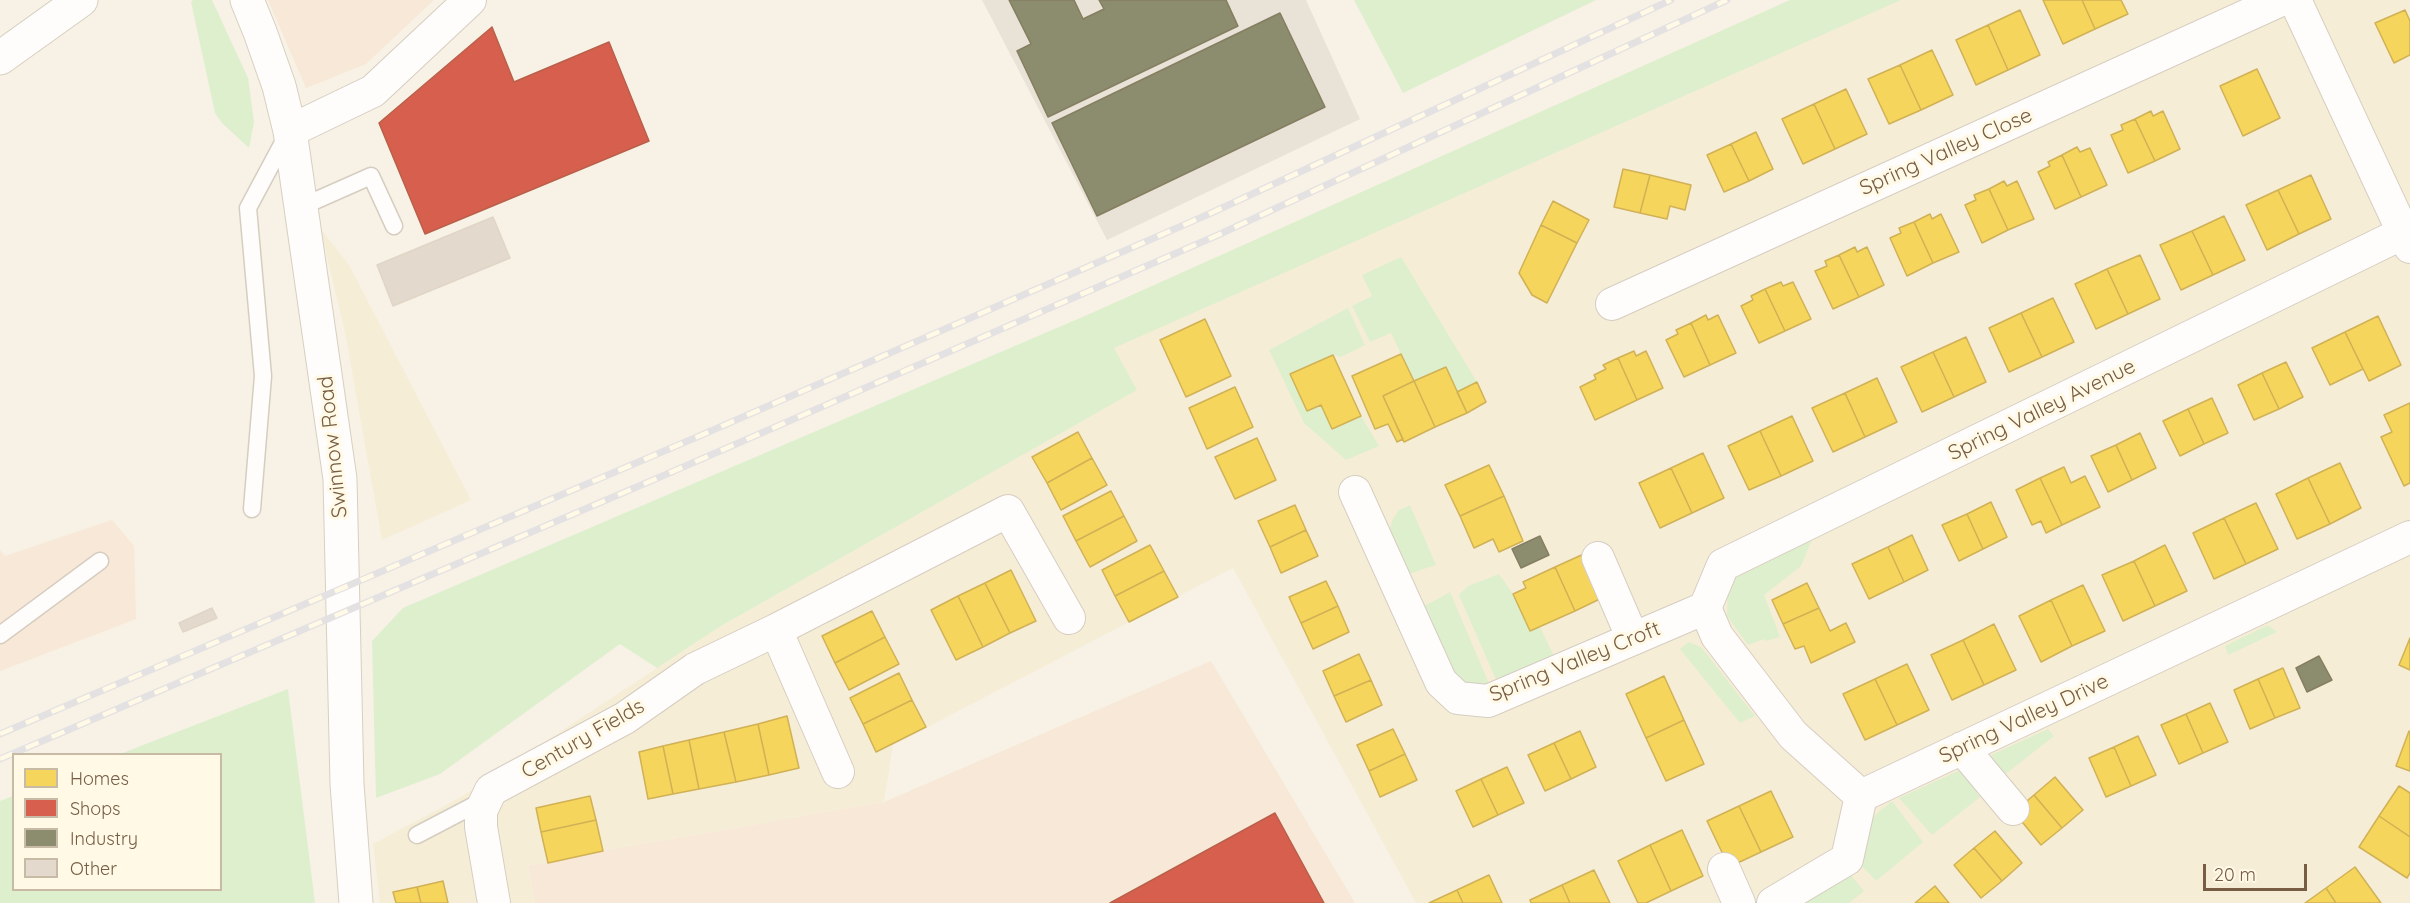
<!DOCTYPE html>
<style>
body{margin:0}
#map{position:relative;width:2410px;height:903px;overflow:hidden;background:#f7f2e5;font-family:Quicksand,sans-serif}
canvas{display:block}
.legend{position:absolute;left:12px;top:753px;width:210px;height:138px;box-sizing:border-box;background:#fff9e6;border:2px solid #c8bba5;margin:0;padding:8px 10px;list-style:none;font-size:18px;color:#765d44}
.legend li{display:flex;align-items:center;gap:12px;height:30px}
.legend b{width:30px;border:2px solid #c8bba5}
.scale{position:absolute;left:2203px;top:864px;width:104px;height:27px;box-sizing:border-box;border:3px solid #765d44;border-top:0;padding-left:8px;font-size:18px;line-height:21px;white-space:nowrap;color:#765d44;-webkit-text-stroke:4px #fff9e6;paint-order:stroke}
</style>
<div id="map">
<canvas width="2410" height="903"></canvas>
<ul class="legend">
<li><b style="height:16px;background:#f6d55c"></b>Homes</li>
<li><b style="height:16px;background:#d6604d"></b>Shops</li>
<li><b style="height:16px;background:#8c8c6e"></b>Industry</li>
<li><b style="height:16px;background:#e3dacd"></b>Other</li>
</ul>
<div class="scale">20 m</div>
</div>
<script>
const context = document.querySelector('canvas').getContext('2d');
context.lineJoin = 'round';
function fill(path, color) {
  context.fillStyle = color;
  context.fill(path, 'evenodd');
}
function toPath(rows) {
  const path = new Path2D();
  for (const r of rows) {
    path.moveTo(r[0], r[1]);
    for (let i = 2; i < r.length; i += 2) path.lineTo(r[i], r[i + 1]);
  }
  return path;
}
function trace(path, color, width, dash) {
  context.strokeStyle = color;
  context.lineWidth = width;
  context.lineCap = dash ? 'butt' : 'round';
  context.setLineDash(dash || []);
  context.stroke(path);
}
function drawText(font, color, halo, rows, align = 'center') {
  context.font = font + ' Quicksand,sans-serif';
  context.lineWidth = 6;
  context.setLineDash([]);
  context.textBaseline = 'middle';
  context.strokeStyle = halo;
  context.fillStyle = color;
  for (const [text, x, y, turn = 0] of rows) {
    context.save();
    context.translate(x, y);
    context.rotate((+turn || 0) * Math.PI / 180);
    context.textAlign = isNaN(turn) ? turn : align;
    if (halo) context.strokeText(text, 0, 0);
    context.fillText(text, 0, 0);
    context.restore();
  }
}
fill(toPath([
 [1790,0,2410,0,2410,903,1416,903,1233,568,893,745,884,802,603,851,528,866,535,903,380,903,373,844,461,797,721,626,1136,390,1094,312],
 [320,228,349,265,471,500,382,540,345,332]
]), '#f6edd7');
fill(toPath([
 [268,0,434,0,366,64,306,88],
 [112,520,134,546,136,619,0,671,0,550,5,556],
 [1211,661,1355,903,535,903,528,866,603,851,884,802]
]), '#f8e8d7');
fill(toPath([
 [982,0,1306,0,1360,119,1107,240]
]), '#e9e2d7');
fill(toPath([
 [193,0,212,0,248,78,254,122,249,148,222,123,215,113,191,2],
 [1354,0,1596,0,1403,93],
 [1790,0,1901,0,1114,348,1137,390,721,626,657,668,620,644,440,774,376,798,372,641,403,608,1094,312],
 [1401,257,1477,382,1457,392,1414,381,1391,333,1370,342,1352,306,1372,296,1362,275],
 [1348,308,1365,345,1341,357,1334,355,1361,416,1379,446,1346,460,1304,423,1269,350],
 [1410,505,1436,565,1403,576,1387,536,1393,519,1399,510],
 [1812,540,1801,566,1764,595,1780,637,1766,641,1764,639,1748,645,1727,616,1728,585,1740,572],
 [1499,574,1513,594,1530,631,1540,627,1554,656,1497,682,1459,595,1468,586],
 [1450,592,1493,693,1477,693,1449,675,1419,609],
 [2268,625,2277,632,2228,655,2225,646],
 [1689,642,1702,648,1755,716,1740,723,1680,649],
 [288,689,315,903,0,903,0,801,13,796,14,890,220,890,220,754,120,754],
 [2048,729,2054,736,1998,780,1989,760,1991,755],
 [1960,770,1980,797,1932,835,1899,798],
 [1892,801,1923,842,1876,881,1858,862,1874,816],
 [1849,873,1864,891,1849,903,1800,903,1830,888]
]), '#deefce');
const homes = toPath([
 [2043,0,2082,0,2095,29,2063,44,2043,0],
 [2082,0,2121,0,2128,14,2095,29,2082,0],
 [2020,10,2040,55,2008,70,1988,25,2020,10],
 [2405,10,2410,21,2410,55,2394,63,2375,23,2405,10],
 [1988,25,2008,70,1976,85,1956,40,1988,25],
 [1932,50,1953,95,1921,110,1900,65,1932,50],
 [1900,65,1921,110,1889,124,1868,79,1900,65],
 [2257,69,2280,118,2243,136,2220,86,2257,69],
 [1846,89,1867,134,1835,149,1814,104,1846,89],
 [1814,104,1835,149,1803,164,1782,119,1814,104],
 [2151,111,2153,116,2163,111,2180,149,2155,161,2135,119,2151,111],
 [2135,119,2155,161,2128,173,2111,135,2123,130,2121,125,2135,119],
 [1756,132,1773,169,1749,181,1731,144,1756,132],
 [1731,144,1749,181,1724,192,1707,155,1731,144],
 [2077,147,2080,152,2090,148,2107,185,2081,197,2062,155,2077,147],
 [2062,155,2081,197,2055,209,2038,172,2050,166,2048,162,2062,155],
 [1623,169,1650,175,1640,213,1614,207,1623,169],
 [1650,175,1691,185,1685,210,1670,206,1667,219,1640,213,1650,175],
 [2311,175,2331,219,2299,234,2278,190,2311,175],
 [2004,181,2007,186,2017,181,2034,219,2008,230,1989,189,2004,181],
 [1989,189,2008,230,1982,243,1965,205,1976,200,1974,195,1989,189],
 [2278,190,2299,234,2267,250,2246,205,2278,190],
 [1553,201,1589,220,1577,243,1541,225,1553,201],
 [1930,214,1932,219,1941,214,1959,252,1933,263,1914,222,1930,214],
 [2224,216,2245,260,2213,275,2192,231,2224,216],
 [1914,222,1933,263,1907,276,1890,238,1901,233,1899,228,1914,222],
 [1541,225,1577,243,1547,303,1532,295,1519,273,1541,225],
 [2192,231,2213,275,2181,290,2160,245,2192,231],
 [1855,247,1857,252,1867,247,1884,285,1859,297,1839,255,1855,247],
 [1839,255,1859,297,1833,309,1815,271,1827,266,1825,261,1839,255],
 [2140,255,2160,299,2128,314,2107,269,2140,255],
 [2107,269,2128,314,2096,329,2075,284,2107,269],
 [1781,282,1783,286,1793,282,1811,319,1785,331,1765,289,1781,282],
 [1765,289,1785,331,1759,343,1741,306,1753,300,1751,296,1765,289],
 [2053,298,2074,342,2042,357,2021,313,2053,298],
 [2021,313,2042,357,2009,372,1989,328,2021,313],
 [1706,315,1708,320,1718,315,1736,353,1710,365,1691,323,1706,315],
 [2378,316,2401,365,2369,381,2345,332,2378,316],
 [1205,319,1231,376,1186,397,1160,340,1205,319],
 [1691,323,1710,365,1684,377,1666,340,1678,334,1676,330,1691,323],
 [2345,332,2363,369,2330,385,2312,348,2345,332],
 [1966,337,1986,382,1954,397,1933,352,1966,337],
 [1634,351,1636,356,1646,351,1663,388,1637,400,1618,358,1634,351],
 [1933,352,1954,397,1922,412,1901,367,1933,352],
 [1401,354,1414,381,1383,396,1403,439,1397,442,1388,424,1375,429,1352,376,1401,354],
 [1333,355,1361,416,1332,429,1321,405,1307,411,1290,374,1333,355],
 [1618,358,1637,400,1595,420,1580,387,1596,379,1594,375,1606,369,1603,365,1618,358],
 [2286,362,2303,397,2279,409,2262,373,2286,362],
 [1446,367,1467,413,1435,427,1414,381,1446,367],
 [2262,373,2279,409,2254,420,2238,385,2262,373],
 [1877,378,1897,422,1865,437,1845,393,1877,378],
 [1414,381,1435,427,1404,442,1383,396,1414,381],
 [1477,382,1486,402,1467,413,1457,392,1477,382],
 [1235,387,1253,427,1207,449,1189,408,1235,387],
 [1845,393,1865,437,1833,452,1812,408,1845,393],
 [2212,398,2228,433,2204,444,2188,409,2212,398],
 [2410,403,2410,483,2404,486,2381,437,2392,432,2384,415,2410,403],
 [2188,409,2204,444,2180,456,2163,421,2188,409],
 [1792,416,1813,461,1781,476,1760,431,1792,416],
 [1760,431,1781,476,1749,490,1728,446,1760,431],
 [1078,432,1092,458,1047,483,1032,457,1078,432],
 [2140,433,2156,468,2132,480,2116,445,2140,433],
 [1257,438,1276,480,1235,499,1215,457,1257,438],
 [2116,445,2132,480,2108,492,2091,456,2116,445],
 [1703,453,1724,498,1692,513,1671,468,1703,453],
 [1092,458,1107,485,1061,510,1047,483,1092,458],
 [2340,463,2361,508,2330,524,2308,478,2340,463],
 [1489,465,1504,496,1460,516,1445,485,1489,465],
 [2064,467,2071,483,2085,476,2100,507,2062,525,2040,478,2064,467],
 [1671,468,1692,513,1660,528,1639,483,1671,468],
 [2040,478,2062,525,2046,533,2041,521,2032,525,2016,490,2040,478],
 [2308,478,2330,524,2297,539,2276,494,2308,478],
 [1111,491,1124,516,1076,541,1063,516,1111,491],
 [1504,496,1523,541,1499,552,1493,539,1474,548,1460,516,1504,496],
 [1991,502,2007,537,1983,549,1967,514,1991,502],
 [2256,503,2278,549,2246,564,2224,518,2256,503],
 [1295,505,1306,530,1270,547,1258,521,1295,505],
 [1967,514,1983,549,1959,561,1942,525,1967,514],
 [1124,516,1137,541,1090,567,1076,541,1124,516],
 [2224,518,2246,564,2214,579,2193,533,2224,518],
 [1306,530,1318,556,1281,573,1270,547,1306,530],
 [1912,535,1928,570,1904,582,1888,547,1912,535],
 [1150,545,1164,571,1115,596,1102,570,1150,545],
 [2165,545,2187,591,2155,606,2134,561,2165,545],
 [1888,547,1904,582,1869,599,1852,564,1888,547],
 [1586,553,1606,596,1575,611,1555,567,1586,553],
 [2134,561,2155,606,2123,621,2102,575,2134,561],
 [1555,567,1575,611,1530,631,1513,594,1526,588,1523,582,1555,567],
 [1011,570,1036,621,1010,633,985,583,1011,570],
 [1164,571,1178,597,1129,622,1115,596,1164,571],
 [1326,581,1338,606,1301,623,1289,597,1326,581],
 [985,583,1010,633,983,647,958,596,985,583],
 [1807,583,1819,608,1783,624,1772,600,1807,583],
 [2083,585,2105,631,2072,646,2051,600,2083,585],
 [958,596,983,647,956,660,931,610,958,596],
 [2051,600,2072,646,2041,662,2019,616,2051,600],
 [1338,606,1349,632,1313,649,1301,623,1338,606],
 [1819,608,1830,631,1846,623,1855,642,1811,663,1804,646,1795,649,1783,624,1819,608],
 [872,611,885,637,835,663,822,636,872,611],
 [1994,624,2016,670,1984,685,1963,640,1994,624],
 [885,637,899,664,849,690,835,663,885,637],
 [2410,638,2410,670,2399,665,2410,638],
 [1963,640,1984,685,1952,700,1931,655,1963,640],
 [1359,654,1371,680,1334,696,1323,671,1359,654],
 [1907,664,1929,710,1897,725,1875,679,1907,664],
 [2283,668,2300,708,2275,718,2258,679,2283,668],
 [899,673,912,700,863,724,850,698,899,673],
 [1664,676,1684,720,1646,738,1626,694,1664,676],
 [1875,679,1897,725,1865,740,1843,694,1875,679],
 [2258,679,2275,718,2250,729,2234,690,2258,679],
 [1371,680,1382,705,1346,722,1334,696,1371,680],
 [912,700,926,727,876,752,863,724,912,700],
 [2210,703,2228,742,2203,753,2186,714,2210,703],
 [2186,714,2203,753,2179,764,2161,725,2186,714],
 [787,716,799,768,769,775,758,724,787,716],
 [1684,720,1704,764,1666,781,1646,738,1684,720],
 [758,724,769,775,736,782,724,732,758,724],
 [1393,729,1405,754,1369,771,1357,745,1393,729],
 [1580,731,1596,767,1571,779,1554,743,1580,731],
 [2409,731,2410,732,2410,771,2396,766,2409,731],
 [724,732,736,782,699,789,689,740,724,732],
 [2138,736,2156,775,2131,786,2114,747,2138,736],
 [689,740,699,789,673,794,663,746,689,740],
 [1554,743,1571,779,1545,791,1528,755,1554,743],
 [663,746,673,794,648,799,639,752,663,746],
 [2114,747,2131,786,2106,797,2089,758,2114,747],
 [1405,754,1417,780,1380,797,1369,771,1405,754],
 [1507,767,1524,803,1498,815,1481,779,1507,767],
 [2055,777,2083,810,2062,828,2034,795,2055,777],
 [1481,779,1498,815,1473,827,1456,791,1481,779],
 [2399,786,2410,793,2410,837,2379,816,2399,786],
 [1771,791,1793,837,1761,852,1739,806,1771,791],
 [2034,795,2062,828,2041,845,2014,812,2034,795],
 [590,796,596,820,541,832,536,808,590,796],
 [1739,806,1761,852,1729,867,1707,821,1739,806],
 [2379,816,2410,837,2410,873,2407,878,2359,847,2379,816],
 [596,820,603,851,548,863,541,832,596,820],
 [1682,830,1703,876,1671,891,1650,845,1682,830],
 [1995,831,2022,863,2002,881,1974,848,1995,831],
 [1650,845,1671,891,1646,903,1638,903,1618,861,1650,845],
 [1974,848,2002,881,1981,898,1954,865,1974,848],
 [2355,867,2381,903,2336,903,2326,888,2355,867],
 [1594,870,1610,903,1570,903,1562,885,1594,870],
 [1489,875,1502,903,1463,903,1457,890,1489,875],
 [443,881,448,903,421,903,417,887,443,881],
 [1562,885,1570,903,1531,903,1530,900,1562,885],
 [1935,886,1949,903,1915,903,1935,886],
 [417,887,421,903,396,903,393,892,417,887],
 [2326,888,2336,903,2305,903,2326,888],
 [1457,890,1463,903,1429,903,1457,890]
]);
fill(homes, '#f6d55c');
trace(homes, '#d0b155', 1.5);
const shops = toPath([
 [492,27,514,82,609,42,649,141,425,234,379,123,492,27],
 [1275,813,1324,903,1110,903,1275,813]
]);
fill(shops, '#d6604d');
trace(shops, '#b95f4a', 1.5);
const industry = toPath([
 [1009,0,1074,0,1083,19,1104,9,1099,0,1226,0,1238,26,1048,117,1017,51,1031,44,1009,0],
 [1280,13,1325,107,1097,216,1052,123,1280,13],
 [1540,536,1549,555,1521,568,1512,549,1540,536],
 [2319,656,2332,680,2307,692,2296,668,2319,656]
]);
fill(industry, '#8c8c6e');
trace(industry, '#857e61', 1.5);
const building = toPath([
 [493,217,510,258,393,306,377,265,493,217],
 [212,608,217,618,183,632,179,623,212,608]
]);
fill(building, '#e3dacd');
trace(building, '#e0d5c7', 1.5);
const lane = toPath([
 [301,207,371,176,394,226],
 [252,509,263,376,248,208,286,137],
 [0,635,100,561],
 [417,835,484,800]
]);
const street = toPath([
 [2295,0,2410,247],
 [290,131,373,91,470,0],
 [1612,304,2281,0],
 [1355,492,1441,682,1458,698,1488,701,1705,608],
 [1598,558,1633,639],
 [1705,608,1717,636,1793,735,1861,796,2410,537],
 [1705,608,1723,565,2403,233],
 [776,630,838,772],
 [1962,748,2013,809],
 [1724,869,1739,903],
 [494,903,481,827,481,811,491,790,625,718,695,669,776,630,1008,511,1069,618],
 [1773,903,1847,859,1861,796]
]);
const secondary = toPath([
 [247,0,260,32,279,86,290,131,340,479,347,784,356,903],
 [0,58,81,0]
]);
trace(lane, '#d6cdc1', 19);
trace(street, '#d6cdc1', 34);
trace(secondary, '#d7cfc2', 35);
trace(lane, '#fefdfb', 16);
trace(street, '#fefdfb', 32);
trace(secondary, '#fefdfb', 33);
const rail = toPath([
 [0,734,697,437,1209,214,1671,0],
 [0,759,660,477,1218,235,1727,0]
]);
trace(rail, '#e4e1e3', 7);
trace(rail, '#fff9e6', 4.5, [14]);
drawText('21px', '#765d44', '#fff9e6', [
 ["Spring Valley Close",1946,152,-24],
 ["Spring Valley Avenue",2042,410,-26],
 ["Swinnow Road",333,447,-96],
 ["Spring Valley Croft",1575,662,-22],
 ["Spring Valley Drive",2024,719,-25],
 ["Century Fields",583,739,-30]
]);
</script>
